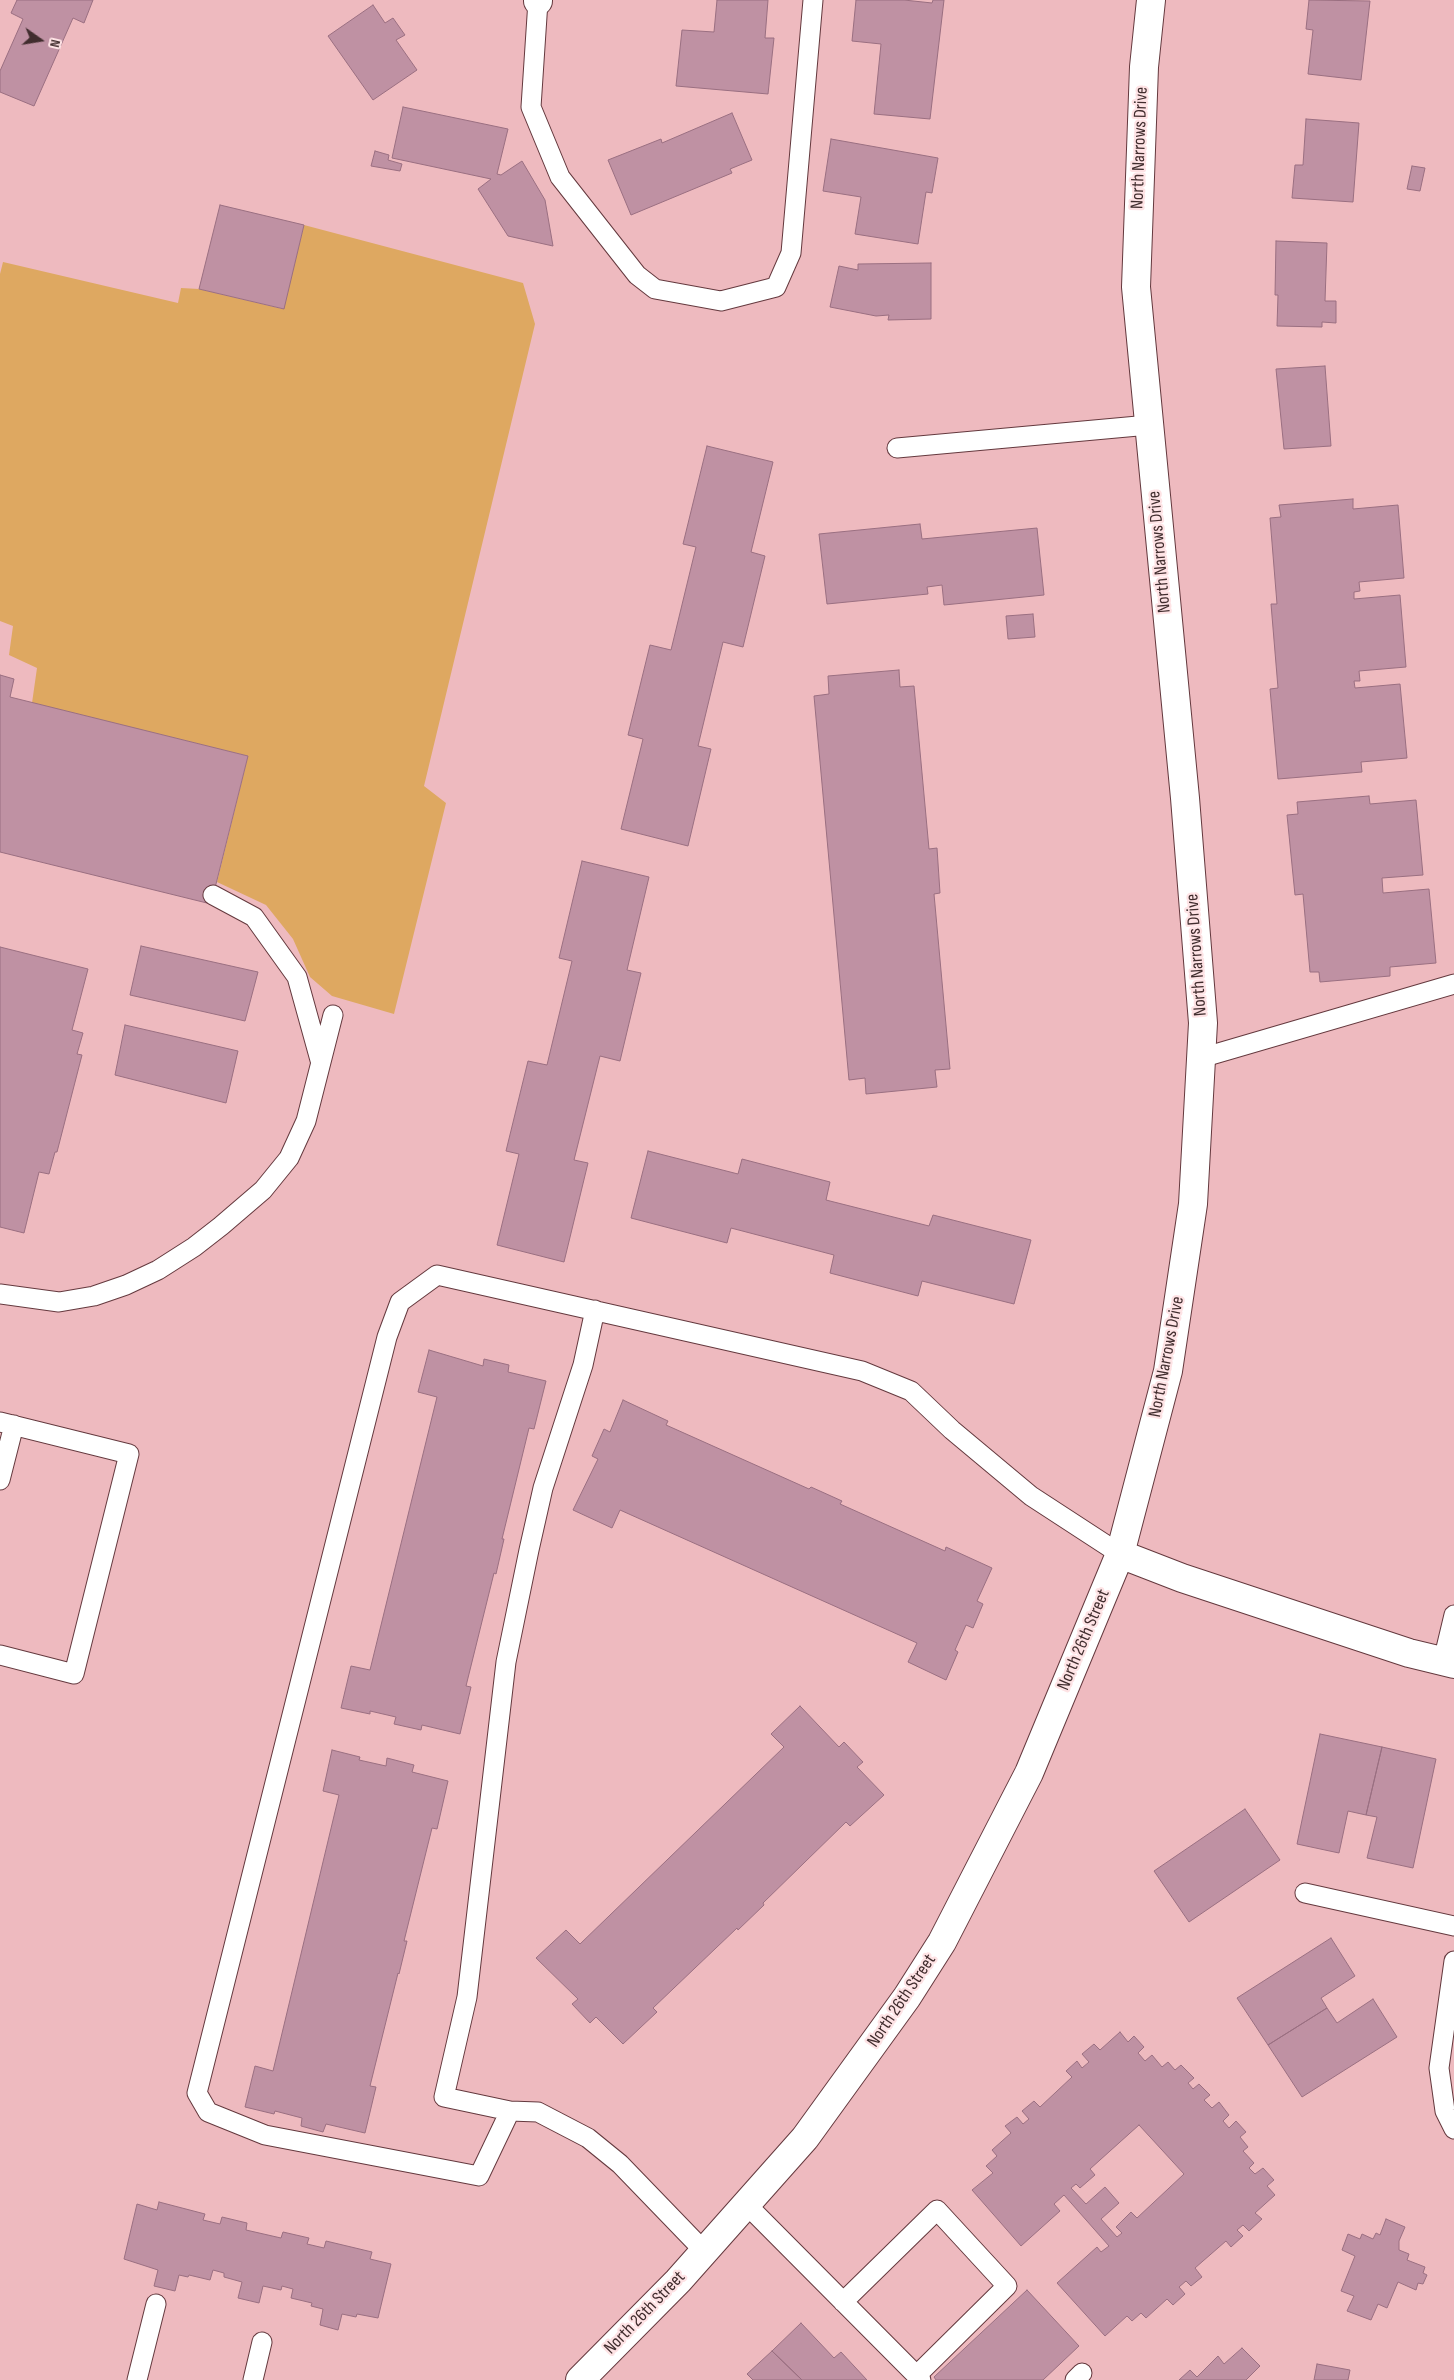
<!DOCTYPE html>
<style>
body{margin:0}
#map{position:relative;width:1454px;height:2380px;overflow:hidden;background:#eebabf;font-family:"Sofia Sans Condensed",sans-serif}
canvas{display:block}
.north{position:absolute;left:15px;top:15px;width:50px;height:50px;-webkit-text-stroke:4px #fee3e5;paint-order:stroke;rotate:103deg;font-size:14px;font-weight:700;line-height:20px;text-align:center;color:#412d2e}
.north::after{content:'';display:block;margin:auto;width:18px;height:22px;background:#412d2e;clip-path:polygon(50% 0,100% 100%,50% 72%,0 100%)}
</style>
<div id="map">
<canvas width="1454" height="2380"></canvas>
<div class="north">N</div>
</div>
<script>
const context = document.querySelector('canvas').getContext('2d');
context.lineJoin = 'round';
function fill(path, color) {
  context.fillStyle = color;
  context.fill(path, 'evenodd');
}
function toPath(rows) {
  const path = new Path2D();
  for (const r of rows) {
    path.moveTo(r[0], r[1]);
    for (let i = 2; i < r.length; i += 2) path.lineTo(r[i], r[i + 1]);
  }
  return path;
}
function trace(path, color, width, dash) {
  context.strokeStyle = color;
  context.lineWidth = width;
  context.lineCap = dash ? 'butt' : 'round';
  context.setLineDash(dash || []);
  context.stroke(path);
}
function drawText(font, color, halo, rows, align = 'center') {
  context.font = font + ' "Sofia Sans Condensed",sans-serif';
  context.lineWidth = 4.5;
  context.setLineDash([]);
  context.textBaseline = 'middle';
  context.strokeStyle = halo;
  context.fillStyle = color;
  for (const [text, x, y, turn = 0] of rows) {
    context.save();
    context.translate(x, y);
    context.rotate((+turn || 0) * Math.PI / 180);
    context.textAlign = isNaN(turn) ? turn : align;
    if (halo) context.strokeText(text, 0, 0);
    context.fillText(text, 0, 0);
    context.restore();
  }
}
fill(toPath([
 [304,225,523,283,535,324,424,786,446,803,394,1014,332,996,310,977,293,939,266,905,217,882,248,756,32,703,37,668,9,655,13,626,0,621,0,274,3,262,178,303,181,288,199,289,283,309]
]), '#dea861');
const building = toPath([
 [17,0,93,0,84,23,73,18,34,106,0,92,0,71,23,19,11,13,17,0],
 [717,0,768,0,765,38,774,38,768,94,676,86,682,30,714,32,717,0],
 [856,0,904,0,932,3,933,0,944,0,930,119,874,114,881,44,852,41,856,0],
 [1309,0,1370,1,1361,80,1308,74,1313,30,1306,29,1309,0],
 [373,5,385,23,393,18,405,35,396,40,417,70,373,100,328,36,373,5],
 [403,107,508,129,497,174,501,175,522,161,545,200,553,246,508,236,478,189,491,179,392,158,403,107],
 [732,113,752,160,730,169,732,173,631,215,608,160,661,139,662,143,732,113],
 [1306,119,1359,123,1353,202,1292,198,1295,165,1303,165,1306,119],
 [831,139,938,158,932,193,926,192,918,244,855,234,861,197,823,191,831,139],
 [375,151,389,155,388,160,402,164,400,171,371,166,375,151],
 [1412,166,1425,168,1420,191,1407,189,1412,166],
 [220,205,304,225,284,309,199,289,220,205],
 [1276,241,1327,243,1325,301,1336,301,1336,323,1322,322,1322,327,1277,326,1278,295,1275,295,1276,241],
 [931,263,931,319,888,320,889,315,876,316,830,307,839,266,858,270,858,264,931,263],
 [1325,366,1331,446,1284,449,1276,369,1325,366],
 [707,446,773,462,751,552,765,556,743,647,723,642,698,746,711,749,688,846,621,829,643,739,628,735,650,645,671,650,696,547,683,544,707,446],
 [1353,499,1353,509,1398,505,1404,578,1359,582,1360,591,1354,592,1354,599,1400,595,1406,667,1359,671,1360,681,1354,681,1355,688,1400,684,1407,758,1361,762,1362,772,1278,779,1270,689,1278,688,1271,604,1277,604,1270,518,1281,517,1279,505,1353,499],
 [920,524,922,539,1037,528,1044,595,944,605,942,585,927,587,928,594,827,604,819,534,920,524],
 [1033,614,1035,637,1008,639,1006,616,1033,614],
 [899,670,900,687,914,686,929,849,937,848,940,893,934,894,950,1069,935,1070,937,1087,866,1094,865,1078,849,1080,814,696,829,694,828,676,899,670],
 [0,675,14,679,10,697,248,756,211,904,0,852,0,675],
 [1369,796,1370,804,1416,800,1423,875,1382,878,1383,893,1429,889,1436,963,1390,967,1390,976,1320,982,1319,972,1310,972,1303,894,1295,895,1287,815,1298,814,1297,802,1369,796],
 [582,861,649,877,627,970,641,973,620,1061,600,1056,574,1160,588,1163,564,1262,497,1245,519,1154,506,1151,528,1061,547,1065,572,961,559,958,582,861],
 [141,946,258,972,245,1021,130,995,141,946],
 [0,947,88,969,72,1030,83,1033,77,1054,82,1055,57,1152,55,1152,49,1174,39,1172,24,1233,0,1227,0,947],
 [125,1025,238,1051,226,1103,115,1075,125,1025],
 [648,1151,738,1174,742,1159,830,1182,826,1200,929,1226,933,1215,1031,1240,1014,1304,922,1281,918,1296,830,1273,834,1255,731,1228,727,1243,631,1218,648,1151],
 [429,1350,483,1366,484,1359,509,1365,508,1372,546,1381,534,1429,529,1428,502,1539,504,1539,496,1574,494,1573,466,1686,471,1687,460,1734,422,1725,421,1730,394,1724,396,1717,370,1711,370,1714,341,1708,351,1666,370,1670,437,1397,418,1392,429,1350],
 [623,1400,668,1421,666,1425,809,1489,811,1487,842,1501,840,1504,945,1551,946,1547,992,1568,977,1601,983,1604,973,1628,966,1625,955,1650,958,1652,946,1680,908,1662,917,1643,620,1510,612,1528,573,1510,598,1459,592,1456,604,1429,610,1432,623,1400],
 [800,1706,839,1747,844,1742,863,1762,857,1767,884,1795,850,1826,846,1822,763,1903,764,1905,738,1930,737,1928,653,2008,657,2012,623,2044,596,2017,590,2023,572,2004,578,1999,536,1958,566,1930,580,1944,784,1747,771,1734,800,1706],
 [1320,1734,1382,1747,1366,1815,1348,1811,1339,1853,1297,1844,1320,1734],
 [1382,1747,1436,1759,1413,1868,1367,1858,1377,1817,1366,1815,1382,1747],
 [332,1750,360,1757,359,1760,386,1766,387,1758,414,1765,412,1772,448,1781,437,1829,432,1828,404,1941,407,1941,399,1974,398,1973,370,2086,376,2087,365,2133,326,2124,323,2132,301,2126,302,2118,275,2111,274,2114,245,2107,255,2066,273,2071,339,1795,323,1791,332,1750],
 [1245,1809,1280,1860,1189,1922,1154,1871,1245,1809],
 [1331,1938,1355,1976,1321,1998,1327,2008,1268,2045,1237,1998,1331,1938],
 [1373,1999,1397,2037,1302,2097,1268,2045,1327,2008,1337,2023,1373,1999],
 [1120,2032,1128,2042,1134,2036,1144,2047,1138,2053,1145,2061,1152,2055,1162,2067,1168,2062,1175,2070,1181,2065,1194,2078,1188,2083,1193,2089,1199,2084,1210,2095,1204,2100,1212,2108,1219,2102,1229,2115,1223,2121,1229,2128,1236,2121,1246,2132,1240,2137,1248,2147,1243,2151,1254,2163,1249,2168,1255,2174,1263,2168,1274,2180,1267,2186,1275,2195,1255,2213,1262,2219,1249,2231,1243,2225,1237,2230,1243,2236,1231,2247,1226,2241,1195,2268,1202,2277,1191,2286,1186,2281,1179,2287,1185,2294,1173,2305,1167,2299,1146,2318,1141,2313,1132,2321,1127,2316,1105,2336,1057,2283,1097,2247,1101,2252,1109,2246,1064,2195,1054,2204,1060,2211,1021,2246,972,2190,993,2173,986,2166,997,2156,992,2150,1011,2133,1005,2126,1017,2117,1023,2124,1029,2119,1022,2111,1034,2101,1040,2107,1072,2077,1066,2071,1077,2061,1082,2068,1089,2062,1082,2054,1094,2044,1100,2050,1120,2032],
 [1139,2125,1184,2174,1137,2218,1131,2212,1116,2227,1122,2233,1117,2237,1101,2219,1119,2203,1105,2187,1086,2204,1071,2188,1076,2184,1080,2188,1095,2175,1090,2169,1139,2125],
 [159,2202,205,2214,203,2220,220,2224,222,2217,247,2223,246,2230,281,2238,283,2232,309,2238,307,2244,324,2248,326,2241,372,2252,370,2259,391,2264,378,2318,357,2314,356,2317,342,2314,338,2330,320,2325,323,2309,311,2306,312,2303,291,2298,293,2289,282,2286,281,2290,263,2286,259,2303,238,2298,242,2282,224,2277,224,2273,213,2270,210,2280,189,2275,188,2277,179,2275,175,2291,154,2286,158,2270,124,2259,137,2204,157,2210,159,2202],
 [1386,2219,1405,2227,1399,2241,1399,2250,1409,2254,1407,2260,1425,2267,1423,2273,1427,2275,1423,2284,1418,2283,1416,2290,1398,2282,1387,2308,1378,2304,1371,2320,1347,2311,1354,2296,1341,2291,1355,2256,1342,2250,1348,2234,1360,2239,1362,2234,1373,2239,1376,2233,1380,2235,1386,2219],
 [1027,2290,1079,2346,1043,2380,936,2380,934,2377,1027,2290],
 [801,2323,834,2358,841,2352,867,2380,802,2380,772,2351,801,2323],
 [1242,2348,1260,2366,1246,2380,1179,2380,1190,2370,1197,2377,1218,2356,1224,2364,1242,2348],
 [772,2351,802,2380,753,2380,747,2374,772,2351],
 [1317,2364,1350,2370,1348,2380,1314,2380,1317,2364]
]);
fill(building, '#bf91a3');
trace(building, '#9a6f81', 1);
const service = toPath([
 [538,1,531,107,560,177,637,275,655,289,721,301,776,287,791,253,813,0],
 [897,448,1149,425],
 [213,895,254,917,297,977,320,1060],
 [1201,1058,1454,984],
 [0,1294,59,1302,94,1296,126,1285,158,1270,194,1247,221,1226,263,1190,289,1158,306,1121,333,1015],
 [595,1310,583,1365,543,1488,529,1550,506,1662,467,1997,444,2097,510,2111,538,2112,588,2138,620,2164,704,2251],
 [0,1422,129,1454,74,1674,0,1655],
 [0,1480,14,1425],
 [1443,1661,1454,1615],
 [1305,1893,1454,1926],
 [1454,1961,1439,2068,1445,2111,1454,2129],
 [510,2111,479,2176,265,2135,208,2112,197,2093,387,1337,400,1302,437,1275,862,1371,911,1391,952,1430,1031,1496,1120,1554],
 [746,2204,921,2380],
 [843,2302,937,2210,1007,2286,917,2375],
 [137,2380,156,2304],
 [253,2380,262,2342],
 [1075,2380,1082,2373]
]);
const minor = toPath([
 [538,1,538,0]
]);
const tertiary = toPath([
 [580,2380,678,2281,805,2138,907,1997,942,1942,1029,1773,1120,1554,1182,1578,1409,1653,1454,1664]
]);
const secondary = toPath([
 [1120,1554,1168,1371,1193,1204,1203,1023,1185,798,1136,287,1144,67,1151,0]
]);
trace(service, '#64393e', 21);
trace(minor, '#64393e', 30);
trace(tertiary, '#64393e', 30);
trace(secondary, '#64393e', 30);
trace(service, '#fff', 19);
trace(minor, '#fff', 28);
trace(tertiary, '#fff', 28);
trace(secondary, '#fff', 28);
drawText('18px', '#412d2e', '#fee3e5', [
 ["North Narrows Drive",1140,148,-88],
 ["North Narrows Drive",1160,552,-95],
 ["North Narrows Drive",1197,955,-94],
 ["North Narrows Drive",1167,1357,-79],
 ["North 26th Street",1084,1640,-67],
 ["North 26th Street",902,2001,-56],
 ["North 26th Street",645,2313,-46]
]);
</script>
